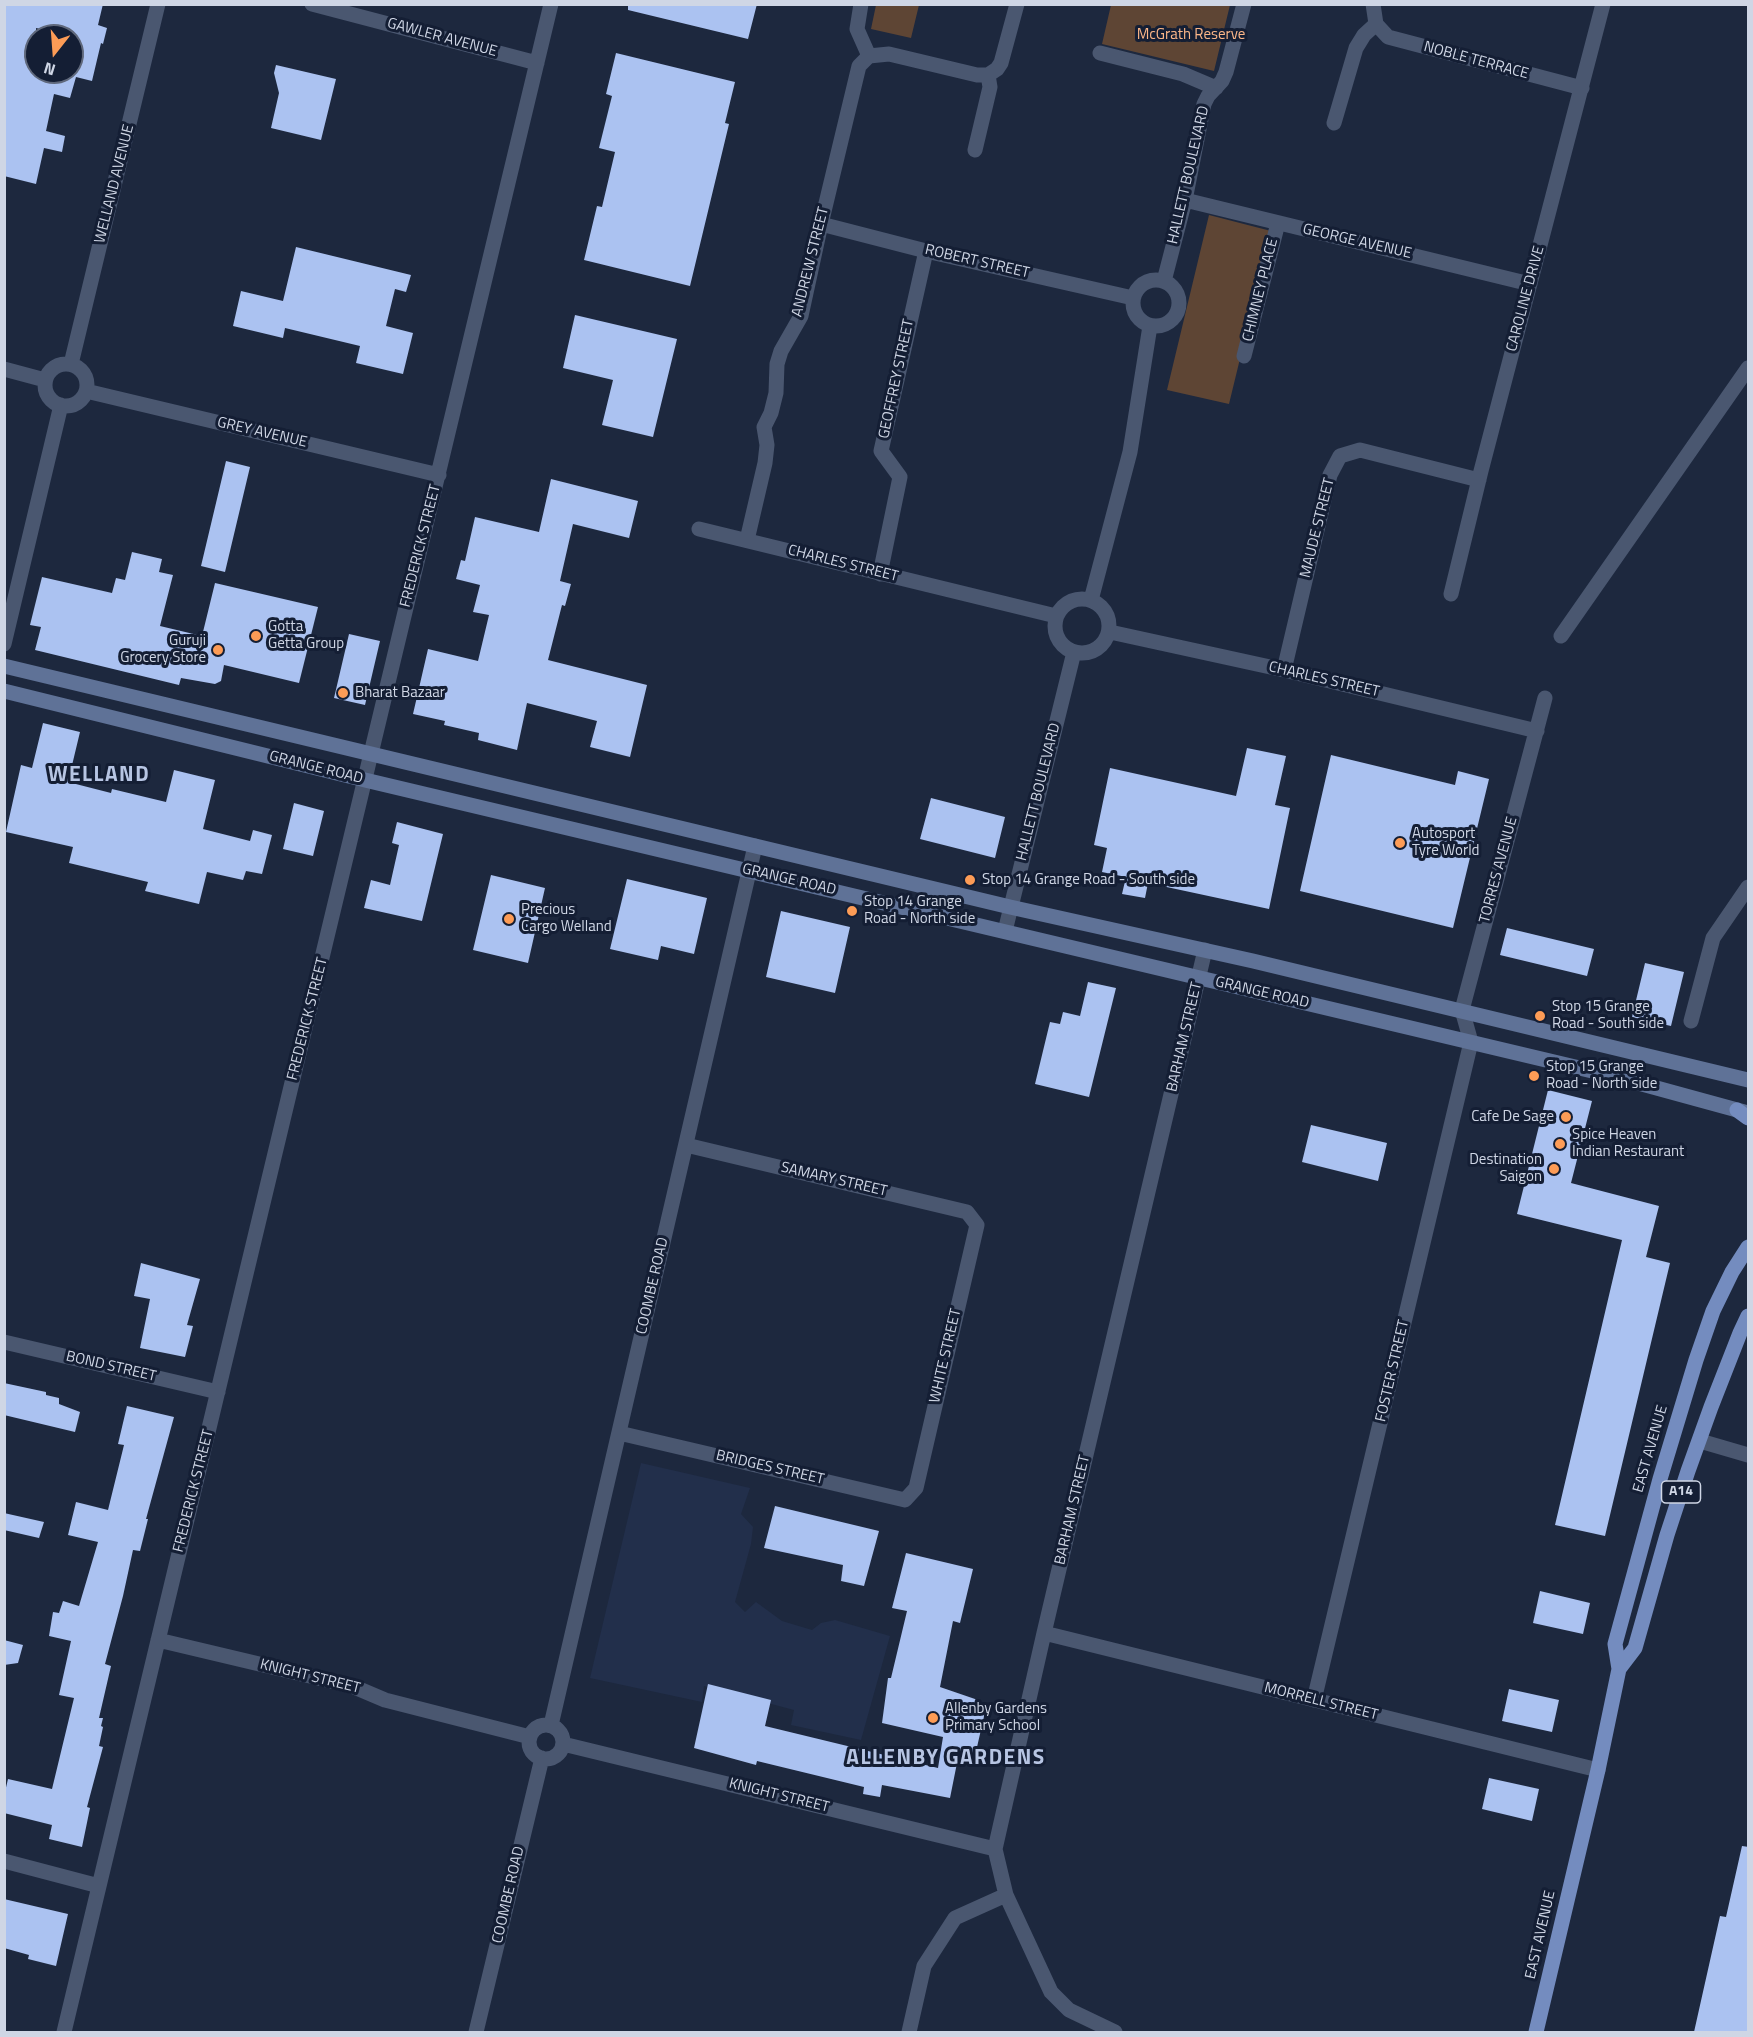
<!DOCTYPE html>
<style>
body{margin:0}
#map{position:relative;width:1753px;height:2037px;overflow:hidden;background:#1d283e;font-family:"Titillium Web",sans-serif}
canvas{display:block}
.frame{position:absolute;inset:0;border:6px solid #cfd6e5;pointer-events:none}
.north{position:absolute;left:24px;top:24px;width:60px;height:60px;box-sizing:border-box;background:#141e34;border:2px solid #5f687b;border-radius:50%;rotate:197deg;font-size:16px;font-weight:700;line-height:24px;text-align:center;color:#cfd6e5}
.north::after{content:'';display:block;margin:auto;width:21px;height:27px;background:#fd9c56;clip-path:polygon(50% 0,100% 100%,50% 72%,0 100%)}
</style>
<div id="map">
<canvas width="1753" height="2037"></canvas>
<div class="frame"></div>
<div class="north">N</div>
</div>
<script>
const context = document.querySelector('canvas').getContext('2d');
context.lineJoin = 'round';
function fill(path, color) {
  context.fillStyle = color;
  context.fill(path, 'evenodd');
}
function toPath(rows) {
  const path = new Path2D();
  for (const r of rows) {
    if (r.length === 3) {
      path.moveTo(r[0] + r[2], r[1]);
      path.arc(r[0], r[1], r[2], 0, 2 * Math.PI);
      continue;
    }
    path.moveTo(r[0], r[1]);
    for (let i = 2; i < r.length; i += 2) path.lineTo(r[i], r[i + 1]);
  }
  return path;
}
function trace(path, color, width, dash) {
  context.strokeStyle = color;
  context.lineWidth = width;
  context.lineCap = dash ? 'butt' : 'round';
  context.setLineDash(dash || []);
  context.stroke(path);
}
function drawText(font, color, halo, rows, align = 'center') {
  context.font = font + ' "Titillium Web",sans-serif';
  context.lineWidth = 6;
  context.setLineDash([]);
  context.textBaseline = 'middle';
  context.strokeStyle = halo;
  context.fillStyle = color;
  for (const [text, x, y, turn = 0] of rows) {
    context.save();
    context.translate(x, y);
    context.rotate((+turn || 0) * Math.PI / 180);
    context.textAlign = isNaN(turn) ? turn : align;
    if (halo) context.strokeText(text, 0, 0);
    context.fillText(text, 0, 0);
    context.restore();
  }
}
fill(toPath([
 [641,1463,750,1488,741,1514,753,1527,751,1544,735,1602,745,1612,756,1602,782,1621,812,1630,821,1623,835,1620,890,1636,861,1740,791,1725,794,1710,704,1686,702,1702,590,1678]
]), '#222f4b');
fill(toPath([
 [876,5,919,5,911,38,871,29],
 [1111,5,1230,5,1214,71,1102,44],
 [1209,215,1271,231,1229,404,1167,390]
]), '#5e4534');
fill(toPath([
 [4,4,103,4,98,25,107,28,103,44,101,43,92,81,76,77,70,98,54,94,46,131,65,136,62,152,44,148,36,184,4,176],
 [36,28,72,36,72,72,36,72],
 [628,4,757,4,748,39,628,10],
 [616,53,735,82,725,123,729,124,690,286,584,260,597,206,602,207,615,152,599,148,612,96,606,94],
 [276,65,336,79,321,140,271,128,279,93,274,73],
 [296,247,411,275,406,292,395,289,386,326,413,333,403,374,356,363,360,346,285,328,283,338,233,326,241,291,283,301],
 [575,315,677,339,653,437,602,425,613,380,563,368],
 [226,461,250,467,225,572,201,566],
 [551,479,638,501,629,538,573,524,560,581,571,584,565,606,562,605,548,660,647,685,630,757,590,747,597,721,527,703,517,750,478,740,479,733,444,725,445,721,413,714,428,649,478,661,489,615,473,612,480,585,456,579,461,560,465,561,475,517,539,532],
 [132,552,162,559,159,572,173,575,160,626,202,636,215,583,318,607,299,683,224,665,221,681,215,684,181,678,179,685,35,650,41,627,30,625,42,577,112,593,116,578,125,580],
 [349,634,380,641,365,705,334,698],
 [43,723,80,732,68,782,111,793,112,789,166,802,174,770,215,780,203,829,250,841,253,830,272,835,262,874,246,871,243,880,207,872,199,904,145,891,148,882,69,863,73,847,6,832,21,765,32,768],
 [1247,748,1286,756,1275,805,1290,808,1269,909,1148,883,1145,898,1122,894,1126,877,1102,872,1107,848,1094,845,1110,768,1236,796],
 [1331,755,1455,785,1458,771,1489,779,1453,928,1300,891],
 [931,798,1005,817,995,858,920,839],
 [294,803,324,811,313,856,283,849],
 [397,822,443,834,422,921,364,908,371,880,390,885,399,845,392,843],
 [491,875,545,888,528,963,473,950],
 [627,879,707,898,694,954,661,946,658,960,610,949],
 [781,911,850,927,835,993,766,977],
 [1507,928,1594,949,1587,976,1500,955],
 [1645,963,1684,972,1671,1026,1632,1017],
 [1088,982,1116,988,1089,1097,1035,1084,1050,1022,1060,1024,1063,1012,1080,1016],
 [1548,1090,1592,1101,1571,1183,1659,1206,1646,1257,1670,1263,1605,1536,1555,1525,1622,1240,1517,1214],
 [1311,1125,1387,1143,1378,1181,1302,1162],
 [141,1263,200,1279,187,1325,193,1326,185,1357,140,1348,150,1299,134,1296],
 [4,1383,46,1392,46,1395,59,1398,59,1404,80,1412,75,1432,4,1415],
 [127,1406,174,1417,146,1519,148,1519,140,1551,133,1550,123,1596,105,1664,111,1666,99,1718,103,1718,101,1726,103,1727,99,1746,103,1747,87,1807,90,1808,82,1847,49,1839,52,1825,4,1813,4,1796,8,1779,52,1789,74,1698,59,1695,71,1641,49,1636,53,1612,59,1613,63,1601,79,1606,98,1542,68,1535,76,1502,108,1510,124,1445,118,1444],
 [775,1506,879,1531,864,1586,841,1581,843,1565,764,1548],
 [4,1513,44,1522,39,1538,4,1530],
 [906,1553,973,1569,960,1623,953,1621,940,1687,975,1699,985,1712,975,1756,959,1753,950,1798,882,1785,880,1797,863,1794,864,1787,757,1761,756,1765,694,1748,708,1684,771,1700,765,1726,938,1768,943,1737,882,1723,888,1678,891,1678,907,1611,892,1608],
 [1540,1591,1590,1603,1583,1634,1533,1623],
 [4,1640,23,1645,18,1663,4,1665],
 [1509,1689,1559,1700,1552,1732,1502,1721],
 [1489,1778,1539,1789,1532,1821,1482,1809],
 [1742,1846,1749,1847,1749,2032,1694,2032,1720,1916,1726,1917],
 [4,1899,68,1914,56,1966,28,1959,29,1955,4,1948]
]), '#abc2f1');
trace(toPath([
 [312,4,537,63],
 [861,4,857,29,869,56],
 [1373,4,1376,24,1388,37,1582,88],
 [1100,53,1183,74,1216,88],
 [1334,123,1356,48,1364,35,1376,24],
 [975,150,990,87,988,75],
 [1185,200,1530,284],
 [821,224,926,251,1133,298],
 [1156,303,23],
 [1164,281,1185,200,1204,104,1208,96,1222,81,1226,72,1244,4],
 [1244,356,1278,223],
 [71,364,158,4],
 [66,385,21],
 [4,369,45,380],
 [86,391,439,475],
 [699,529,1056,616],
 [747,540,765,463,767,445,764,427,771,413,776,393,777,364,781,351,801,316,821,224,859,66,869,56,889,54,977,75,988,75,997,69,1001,63,1017,4],
 [880,574,900,477,881,451,926,251],
 [1451,594,1481,471,1603,4],
 [1082,626,27],
 [1091,600,1130,452,1150,326],
 [1110,632,1284,670,1537,731],
 [1561,636,1748,368],
 [4,644,61,405],
 [1284,670,1330,475,1340,456,1360,450,1479,480],
 [1005,931,1074,652],
 [1691,1021,1713,938,1748,887],
 [4,1342,218,1392],
 [619,1433,905,1500,916,1488,977,1225,967,1212,686,1145],
 [1700,1441,1748,1455],
 [1044,1633,1598,1770],
 [158,1640,352,1686,385,1700,530,1737],
 [1314,1700,1471,1042,1462,1010,1545,698],
 [551,1725,755,846],
 [546,1742,17],
 [563,1744,995,1849],
 [4,1861,99,1886],
 [1006,1895,1051,1992,1069,2010,1115,2032],
 [64,2032,551,4],
 [476,2032,542,1758],
 [909,2032,924,1966,955,1918,1006,1895,995,1849,1044,1633,1205,950]
]), '#4a5770', 15);
trace(toPath([
 [4,666,1010,907,1253,961,1748,1080],
 [4,691,365,780,1609,1075,1748,1113]
]), '#5f7297', 15);
trace(toPath([
 [1737,1110,1748,1118],
 [1619,1669,1635,1648,1667,1535,1688,1471,1711,1407,1740,1333,1748,1316],
 [1536,2032,1598,1770,1619,1669,1615,1644,1660,1479,1696,1360,1713,1311,1732,1272,1748,1247]
]), '#748cbf', 15);
for (const [x, y, r, color] of [
 [256,636,6,"#fd9c56"],
 [218,650,6,"#fd9c56"],
 [343,693,6,"#fd9c56"],
 [1400,843,6,"#fd9c56"],
 [970,880,6,"#fd9c56"],
 [852,911,6,"#fd9c56"],
 [509,919,6,"#fd9c56"],
 [1540,1016,6,"#fd9c56"],
 [1534,1076,6,"#fd9c56"],
 [1566,1117,6,"#fd9c56"],
 [1560,1144,6,"#fd9c56"],
 [1554,1169,6,"#fd9c56"],
 [933,1718,6,"#fd9c56"]
]) {
  const dot = new Path2D();
  dot.arc(x, y, r, 0, 2 * Math.PI);
  context.fillStyle = color;
  context.fill(dot);
  trace(dot, '#141e34', 2);
}
for (const [x, y, w] of [
 [1681,1492,39]
]) {
  const box = new Path2D();
  box.roundRect(x - w / 2, y - 11, w, 22, 4.5);
  context.fillStyle = '#141e34';
  context.fill(box);
  trace(box, '#cfd6e5', 1.5);
}
drawText('bold 14px', '#cfd6e5', null, [
 ["A14",1681,1492]
]);
drawText('15px', '#fbb688', '#141e34', [
 ["McGrath Reserve",1191,35]
]);
drawText('15px', '#cfd6e5', '#141e34', [
 ["GAWLER AVENUE",442,38,15],
 ["NOBLE TERRACE",1476,61,15],
 ["HALLETT BOULEVARD",1189,175,-77],
 ["WELLAND AVENUE",115,184,-76],
 ["GEORGE AVENUE",1357,242,13],
 ["ANDREW STREET",811,262,-76],
 ["ROBERT STREET",977,262,13],
 ["CHIMNEY PLACE",1261,290,-76],
 ["CAROLINE DRIVE",1526,299,-75],
 ["GEOFFREY STREET",897,379,-78],
 ["GREY AVENUE",262,433,13],
 ["MAUDE STREET",1318,528,-76],
 ["FREDERICK STREET",421,546,-76],
 ["CHARLES STREET",843,564,14],
 ["CHARLES STREET",1324,680,13],
 ["GRANGE ROAD",316,768,14],
 ["HALLETT BOULEVARD",1039,792,-76],
 ["TORRES AVENUE",1499,870,-75],
 ["GRANGE ROAD",789,880,13],
 ["GRANGE ROAD",1262,993,13],
 ["FREDERICK STREET",308,1019,-76],
 ["BARHAM STREET",1185,1037,-77],
 ["SAMARY STREET",834,1180,13],
 ["COOMBE ROAD",653,1286,-77],
 ["WHITE STREET",946,1356,-77],
 ["BOND STREET",111,1367,13],
 ["FOSTER STREET",1393,1371,-77],
 ["EAST AVENUE",1651,1449,-74],
 ["BRIDGES STREET",770,1468,13],
 ["FREDERICK STREET",194,1491,-76],
 ["BARHAM STREET",1073,1510,-77],
 ["KNIGHT STREET",310,1677,14],
 ["MORRELL STREET",1321,1702,14],
 ["KNIGHT STREET",779,1796,14],
 ["COOMBE ROAD",509,1895,-77],
 ["EAST AVENUE",1541,1935,-77]
]);
drawText('15px', '#cfd6e5', '#141e34', [
 ["Gotta",268,627],
 ["Getta Group",268,644],
 ["Guruji",206,641,"right"],
 ["Grocery Store",206,658,"right"],
 ["Bharat Bazaar",355,693],
 ["Autosport",1412,834],
 ["Tyre World",1412,851],
 ["Stop 14 Grange Road - South side",982,880],
 ["Stop 14 Grange",864,902],
 ["Road - North side",864,919],
 ["Precious",521,910],
 ["Cargo Welland",521,927],
 ["Stop 15 Grange",1552,1007],
 ["Road - South side",1552,1024],
 ["Stop 15 Grange",1546,1067],
 ["Road - North side",1546,1084],
 ["Cafe De Sage",1554,1117,"right"],
 ["Spice Heaven",1572,1135],
 ["Indian Restaurant",1572,1152],
 ["Destination",1542,1160,"right"],
 ["Saigon",1542,1177,"right"],
 ["Allenby Gardens",945,1709],
 ["Primary School",945,1726]
], 'left');
context.letterSpacing = '1.5px';
drawText('bold 21px', '#b7c5e3', '#141e34', [
 ["WELLAND",99,776],
 ["ALLENBY GARDENS",946,1759]
]);
context.letterSpacing = '0px';
</script>
